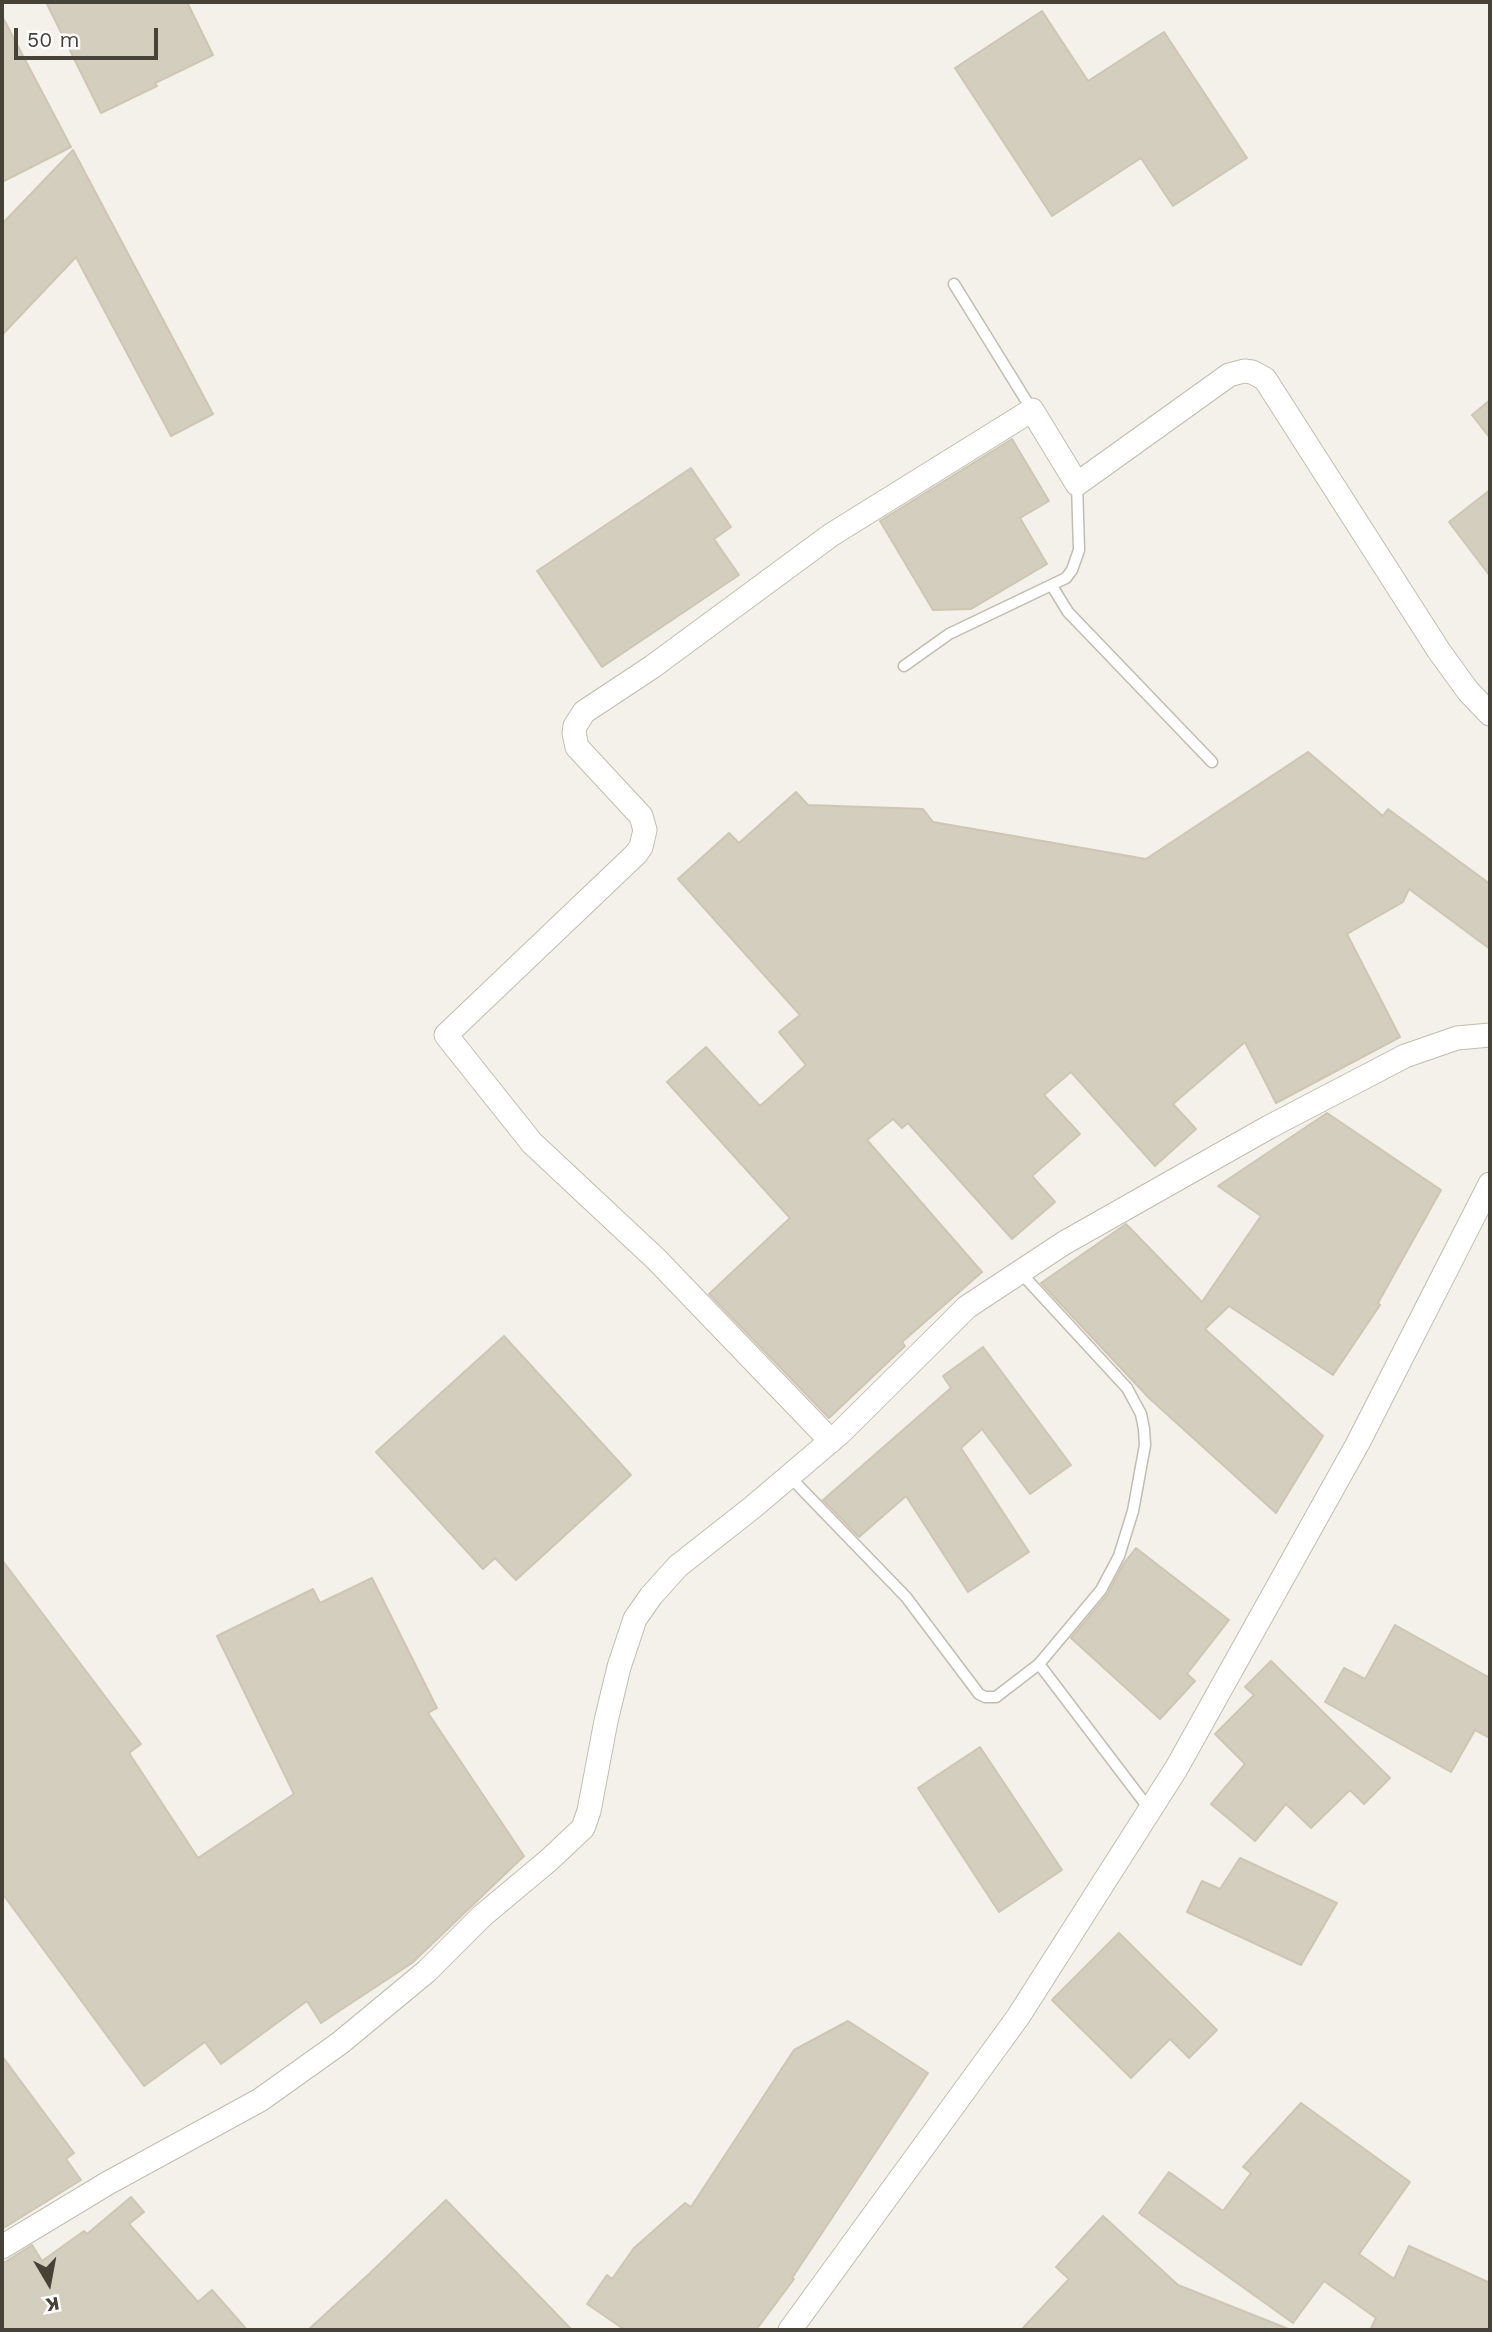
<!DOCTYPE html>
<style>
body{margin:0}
#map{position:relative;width:1492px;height:2332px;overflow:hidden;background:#f3f1e9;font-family:"Work Sans",sans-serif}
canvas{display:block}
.frame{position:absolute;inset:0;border:4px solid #474238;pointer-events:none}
.north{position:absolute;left:14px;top:2248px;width:70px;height:70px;-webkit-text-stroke:5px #fff;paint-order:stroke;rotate:170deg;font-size:19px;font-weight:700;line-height:28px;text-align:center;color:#474238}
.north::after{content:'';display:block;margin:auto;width:24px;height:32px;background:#474238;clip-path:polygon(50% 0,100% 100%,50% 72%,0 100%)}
.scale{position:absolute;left:14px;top:28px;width:144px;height:32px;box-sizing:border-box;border:4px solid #474238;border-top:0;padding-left:9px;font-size:21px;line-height:24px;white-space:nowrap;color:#474238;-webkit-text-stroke:5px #fff;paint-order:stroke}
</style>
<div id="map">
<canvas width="1492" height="2332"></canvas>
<div class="frame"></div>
<div class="north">K</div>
<div class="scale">50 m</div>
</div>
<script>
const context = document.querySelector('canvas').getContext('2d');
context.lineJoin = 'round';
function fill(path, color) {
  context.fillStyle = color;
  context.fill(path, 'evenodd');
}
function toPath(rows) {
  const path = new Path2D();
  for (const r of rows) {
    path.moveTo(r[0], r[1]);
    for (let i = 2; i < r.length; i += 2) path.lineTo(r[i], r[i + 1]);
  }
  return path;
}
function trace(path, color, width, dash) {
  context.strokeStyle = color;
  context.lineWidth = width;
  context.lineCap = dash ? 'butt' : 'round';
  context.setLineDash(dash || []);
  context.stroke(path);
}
const building = toPath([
 [46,2,187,2,213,55,155,83,157,86,101,113,46,2],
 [1042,11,1088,81,1164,32,1247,158,1173,206,1141,158,1052,216,955,68,1042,11],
 [2,16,71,147,2,182,2,16],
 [73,150,213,414,171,436,76,257,2,335,2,224,73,150],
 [1490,400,1490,438,1472,415,1490,400],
 [1012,439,1049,501,1020,518,1047,564,971,609,933,610,880,521,1012,439],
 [691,468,731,527,714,539,739,575,602,667,537,571,691,468],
 [1490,490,1490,576,1449,522,1490,490],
 [1308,752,1383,816,1388,809,1490,884,1490,949,1409,889,1403,902,1347,934,1400,1037,1276,1103,1245,1042,1173,1104,1196,1129,1155,1166,1071,1072,1044,1095,1080,1134,1032,1176,1055,1202,1012,1239,908,1123,902,1128,893,1119,867,1140,982,1272,902,1342,905,1346,829,1418,709,1294,790,1218,667,1082,706,1047,760,1106,806,1065,779,1032,800,1015,678,879,729,833,739,843,796,792,808,805,923,809,933,822,1146,859,1308,752],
 [1327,1113,1441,1190,1378,1303,1380,1305,1333,1375,1229,1306,1205,1329,1323,1436,1276,1513,1149,1398,1041,1283,1126,1224,1202,1302,1261,1216,1218,1186,1327,1113],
 [504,1336,631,1475,516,1580,495,1558,483,1569,376,1452,504,1336],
 [983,1347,1071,1465,1030,1494,982,1429,961,1448,1029,1552,968,1592,906,1496,859,1537,823,1500,951,1388,943,1376,983,1347],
 [1136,1548,1229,1620,1187,1674,1195,1681,1160,1719,1071,1638,1107,1595,1124,1563,1136,1548],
 [2,1560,141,1744,129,1753,198,1858,294,1794,217,1636,313,1589,320,1603,372,1578,437,1708,428,1713,524,1856,412,1963,321,2023,307,2001,221,2064,205,2042,144,2086,2,1893,2,1560],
 [1395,1625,1490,1678,1490,1738,1475,1730,1451,1772,1325,1702,1344,1668,1365,1679,1395,1625],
 [1271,1661,1390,1778,1364,1804,1350,1790,1311,1828,1286,1804,1255,1841,1211,1804,1245,1764,1215,1734,1254,1695,1245,1687,1271,1661],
 [980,1747,1062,1870,999,1912,918,1788,980,1747],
 [1240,1858,1337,1903,1301,1965,1187,1912,1202,1881,1220,1889,1240,1858],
 [1119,1933,1217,2030,1189,2058,1170,2039,1131,2078,1052,2000,1119,1933],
 [848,2021,928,2073,792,2278,794,2279,756,2330,625,2330,587,2304,607,2275,612,2279,634,2248,685,2203,691,2207,794,2050,848,2021],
 [2,2056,74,2153,66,2159,81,2180,2,2229,2,2056],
 [1301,2103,1410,2182,1359,2254,1394,2279,1409,2246,1490,2283,1490,2330,1370,2330,1376,2318,1324,2281,1293,2323,1139,2213,1169,2172,1223,2211,1251,2173,1243,2167,1301,2103],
 [131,2197,144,2212,129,2224,198,2302,212,2290,247,2330,2,2330,2,2264,32,2245,42,2261,84,2231,87,2234,131,2197],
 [446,2200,572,2330,308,2330,369,2274,446,2200],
 [1103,2216,1178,2285,1291,2330,1021,2330,1069,2279,1056,2267,1103,2216]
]);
fill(building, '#d4cebf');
trace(building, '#cec6b3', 2);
const service = toPath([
 [954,284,1032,410],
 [1052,586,1068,612,1212,762],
 [904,666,949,634,1066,578,1072,570,1079,550,1077,484],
 [1020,1272,1127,1388,1141,1414,1144,1429,1145,1445,1133,1511,1119,1556,1101,1590,1039,1664],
 [789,1476,906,1597,979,1694,985,1697,996,1697,1039,1664,1150,1810]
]);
const minor = toPath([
 [831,1441,656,1259,532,1143,446,1035,636,854,641,847,645,830,641,816,577,747,574,733,575,726,584,712,652,667,831,535,1032,410,1077,484,1229,375,1244,371,1252,372,1265,379,1439,651,1468,691,1490,714],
 [2,2247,108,2183,260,2100,340,2043,427,1971,482,1916,549,1860,583,1828,589,1811,606,1721,619,1667,635,1619,651,1596,678,1566,753,1507,840,1433,967,1307,1064,1243,1269,1127,1405,1056,1457,1038,1490,1035],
 [790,2330,1018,2017,1176,1769,1358,1443,1490,1184]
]);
trace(service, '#c1bdaf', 13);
trace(minor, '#c1bdaf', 25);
trace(service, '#fff', 10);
trace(minor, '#fff', 23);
</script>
